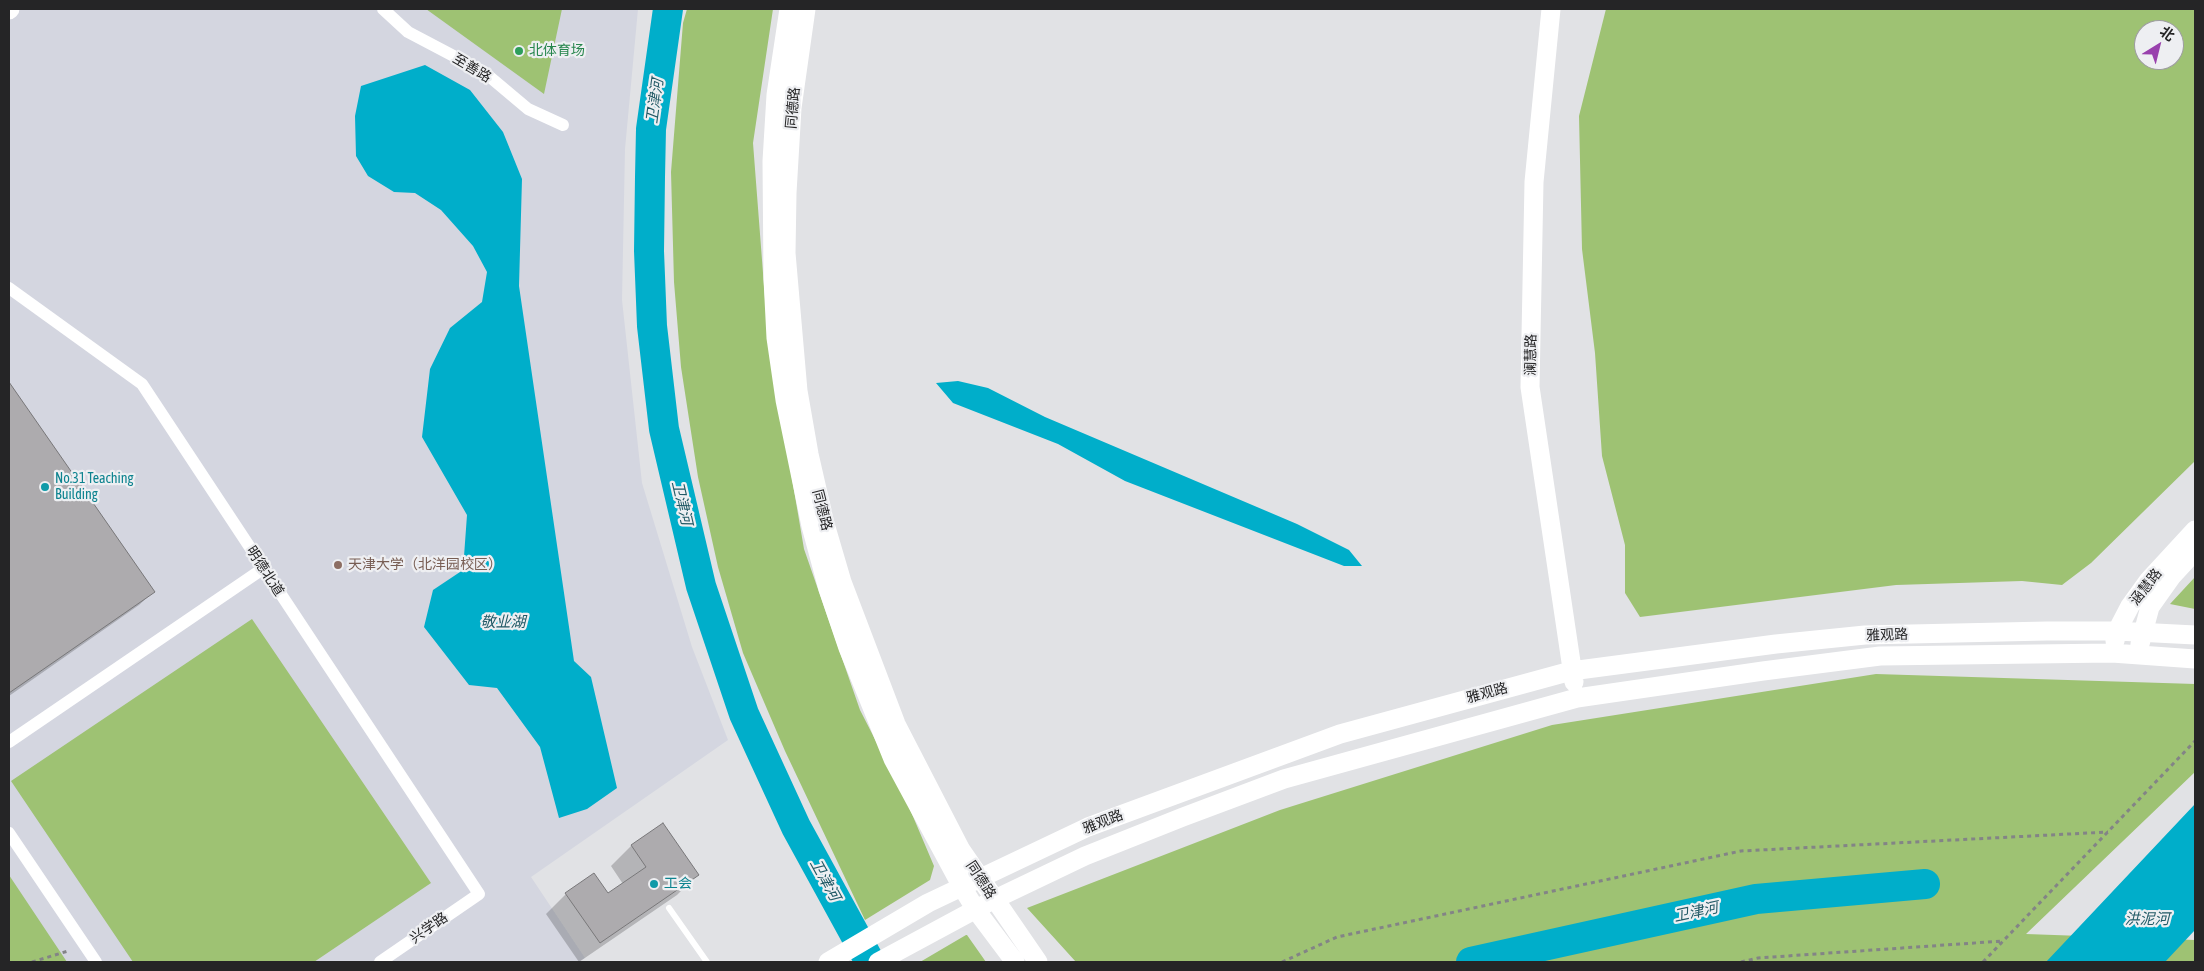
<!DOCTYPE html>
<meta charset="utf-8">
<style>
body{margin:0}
#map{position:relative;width:2204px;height:971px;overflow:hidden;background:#e1e2e5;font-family:"Asap Condensed","Noto Sans SC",sans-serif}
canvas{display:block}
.frame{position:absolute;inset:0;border:10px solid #252526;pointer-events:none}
.north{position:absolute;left:2134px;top:20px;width:50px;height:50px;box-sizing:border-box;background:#eeeff2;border:1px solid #9e9ea0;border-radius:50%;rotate:36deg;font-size:14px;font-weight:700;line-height:20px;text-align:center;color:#252526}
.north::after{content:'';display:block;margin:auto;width:18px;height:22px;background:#9941ad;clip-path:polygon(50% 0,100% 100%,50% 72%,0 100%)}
</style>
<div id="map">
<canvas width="2204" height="971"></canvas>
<div class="frame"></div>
<div class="north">北</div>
</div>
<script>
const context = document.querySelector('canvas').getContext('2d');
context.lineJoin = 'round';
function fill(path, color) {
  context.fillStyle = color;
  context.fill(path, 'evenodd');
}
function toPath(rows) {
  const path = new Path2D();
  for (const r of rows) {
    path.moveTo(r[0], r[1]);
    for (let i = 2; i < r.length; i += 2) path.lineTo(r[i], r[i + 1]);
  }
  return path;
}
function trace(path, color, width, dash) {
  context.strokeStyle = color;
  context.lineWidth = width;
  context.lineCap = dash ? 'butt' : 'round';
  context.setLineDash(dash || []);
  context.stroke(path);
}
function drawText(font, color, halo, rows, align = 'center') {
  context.font = font + ' "Asap Condensed","Noto Sans SC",sans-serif';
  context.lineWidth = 4.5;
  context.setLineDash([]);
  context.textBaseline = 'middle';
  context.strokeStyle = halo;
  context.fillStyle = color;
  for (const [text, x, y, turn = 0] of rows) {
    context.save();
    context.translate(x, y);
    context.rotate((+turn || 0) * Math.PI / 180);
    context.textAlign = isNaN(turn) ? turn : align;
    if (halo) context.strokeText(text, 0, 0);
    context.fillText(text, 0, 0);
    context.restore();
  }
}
fill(toPath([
 [9,9,638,9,625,149,622,300,642,483,692,647,728,740,531,877,585,958,578,962,9,962]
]), '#d4d6e0');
fill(toPath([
 [426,9,562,9,544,94],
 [687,9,773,9,753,143,768,338,804,549,860,710,906,800,934,866,930,880,865,920,785,751,743,653,718,567,698,477,681,367,674,282,671,172,683,23],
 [1606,9,2195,9,2195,461,2091,563,2062,585,2022,581,1896,585,1640,617,1625,593,1625,545,1602,456,1595,353,1582,249,1579,116],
 [2144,30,2174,30,2174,60,2144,60],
 [2195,577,2195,609,2170,604],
 [252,619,431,883,314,962,133,962,11,781],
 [1876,674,2195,684,2195,772,2026,934,2195,940,2195,962,1076,962,1027,908,1280,810,1552,725],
 [9,875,67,962,9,962],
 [967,935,986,962,920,962,966,935]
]), '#9ec273');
fill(toPath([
 [425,65,470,90,503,132,522,179,519,286,574,661,591,677,617,788,587,809,559,818,540,747,497,688,469,685,424,627,433,590,463,570,467,515,422,437,430,369,450,328,482,302,487,272,473,246,441,210,415,193,394,192,368,176,356,156,355,116,361,86],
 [958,381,988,388,1045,417,1297,524,1349,550,1362,566,1344,566,1125,481,1058,444,953,403,936,383],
 [2195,804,2195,930,2165,962,2046,962]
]), '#00aeca');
fill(toPath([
 [9,384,153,592,139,605,9,696],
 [663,825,697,875,677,895,579,962,546,914,566,894,608,894,623,884,611,866,631,846]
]), '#0003');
trace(toPath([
 [668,9,651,129,650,177,649,251,652,326,664,429,701,586,744,714,796,827,870,962],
 [1471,962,1756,899,1925,884]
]), '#00aeca', 30);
const building = toPath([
 [9,382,155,592,9,693,9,382],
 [663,823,699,875,600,943,565,893,594,873,608,893,646,867,631,845,663,823]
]);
fill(building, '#adabae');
trace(building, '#787779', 1);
trace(toPath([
 [32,962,68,951],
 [1282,962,1337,937,1741,851,2108,832],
 [1741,962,1758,958,2003,941],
 [1983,962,2195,741]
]), '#838486', 3, [4, 4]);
trace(toPath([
 [669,908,707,962]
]), '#fff', 6);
trace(toPath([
 [383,9,408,32,484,72,528,109,563,125],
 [9,288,142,384,479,894,380,962],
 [9,742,264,568],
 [9,833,96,962]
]), '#fff', 12);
trace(toPath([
 [789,9,776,95,772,161,773,279,776,338,785,400,811,526,828,589,848,648,893,759,962,887,976,910,1015,962],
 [806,9,792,108,787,193,786,253,798,391,809,454,825,524,842,582,896,724,961,850,1038,962],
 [1551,9,1534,182,1530,387,1574,682],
 [9,10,10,9],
 [2115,641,2117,631,2130,606,2148,581,2195,530],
 [2140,644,2150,607,2172,576,2195,551],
 [828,962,928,903,1088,827,1340,734,1571,671,1776,644,1865,635,2047,631,2117,631,2195,635],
 [878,962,993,900,1085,856,1183,817,1284,779,1577,698,1763,671,1880,656,2112,653,2195,659]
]), '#fff', 19);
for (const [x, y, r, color] of [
 [519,51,5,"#2e9e5b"],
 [45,487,5,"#0f9aa8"],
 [338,565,5,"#8d6e63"],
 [654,884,5,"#0f9aa8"]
]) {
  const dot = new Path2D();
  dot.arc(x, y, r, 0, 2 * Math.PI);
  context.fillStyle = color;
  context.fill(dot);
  trace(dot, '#eeeff2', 2);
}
drawText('14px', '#27864d', '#eeeff2', [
 ["北体育场",529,51]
], 'left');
drawText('14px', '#252526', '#eeeff2', [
 ["至善路",472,68,31],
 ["同德路",793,108,-85],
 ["澜慧路",1531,355,-89],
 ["同德路",822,510,76],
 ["明德北道",265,571,57],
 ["涵慧路",2146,587,-52],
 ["雅观路",1887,635,-2],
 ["雅观路",1487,693,-15],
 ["雅观路",1103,822,-21],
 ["同德路",981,880,57],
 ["兴学路",429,928,-35]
]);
drawText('14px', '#0d838f', '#eeeff2', [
 ["No.31 Teaching",55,479],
 ["Building",55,495],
 ["工会",664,884]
], 'left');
drawText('14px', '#785e54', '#eeeff2', [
 ["天津大学（北洋园校区）",348,565]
], 'left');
drawText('italic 15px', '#225a66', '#eeeff2', [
 ["卫津河",655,101,-82],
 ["卫津河",682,503,77],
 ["敬业湖",503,622],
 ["卫津河",825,880,61],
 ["卫津河",1696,912,-12],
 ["洪泥河",2147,919]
]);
</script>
